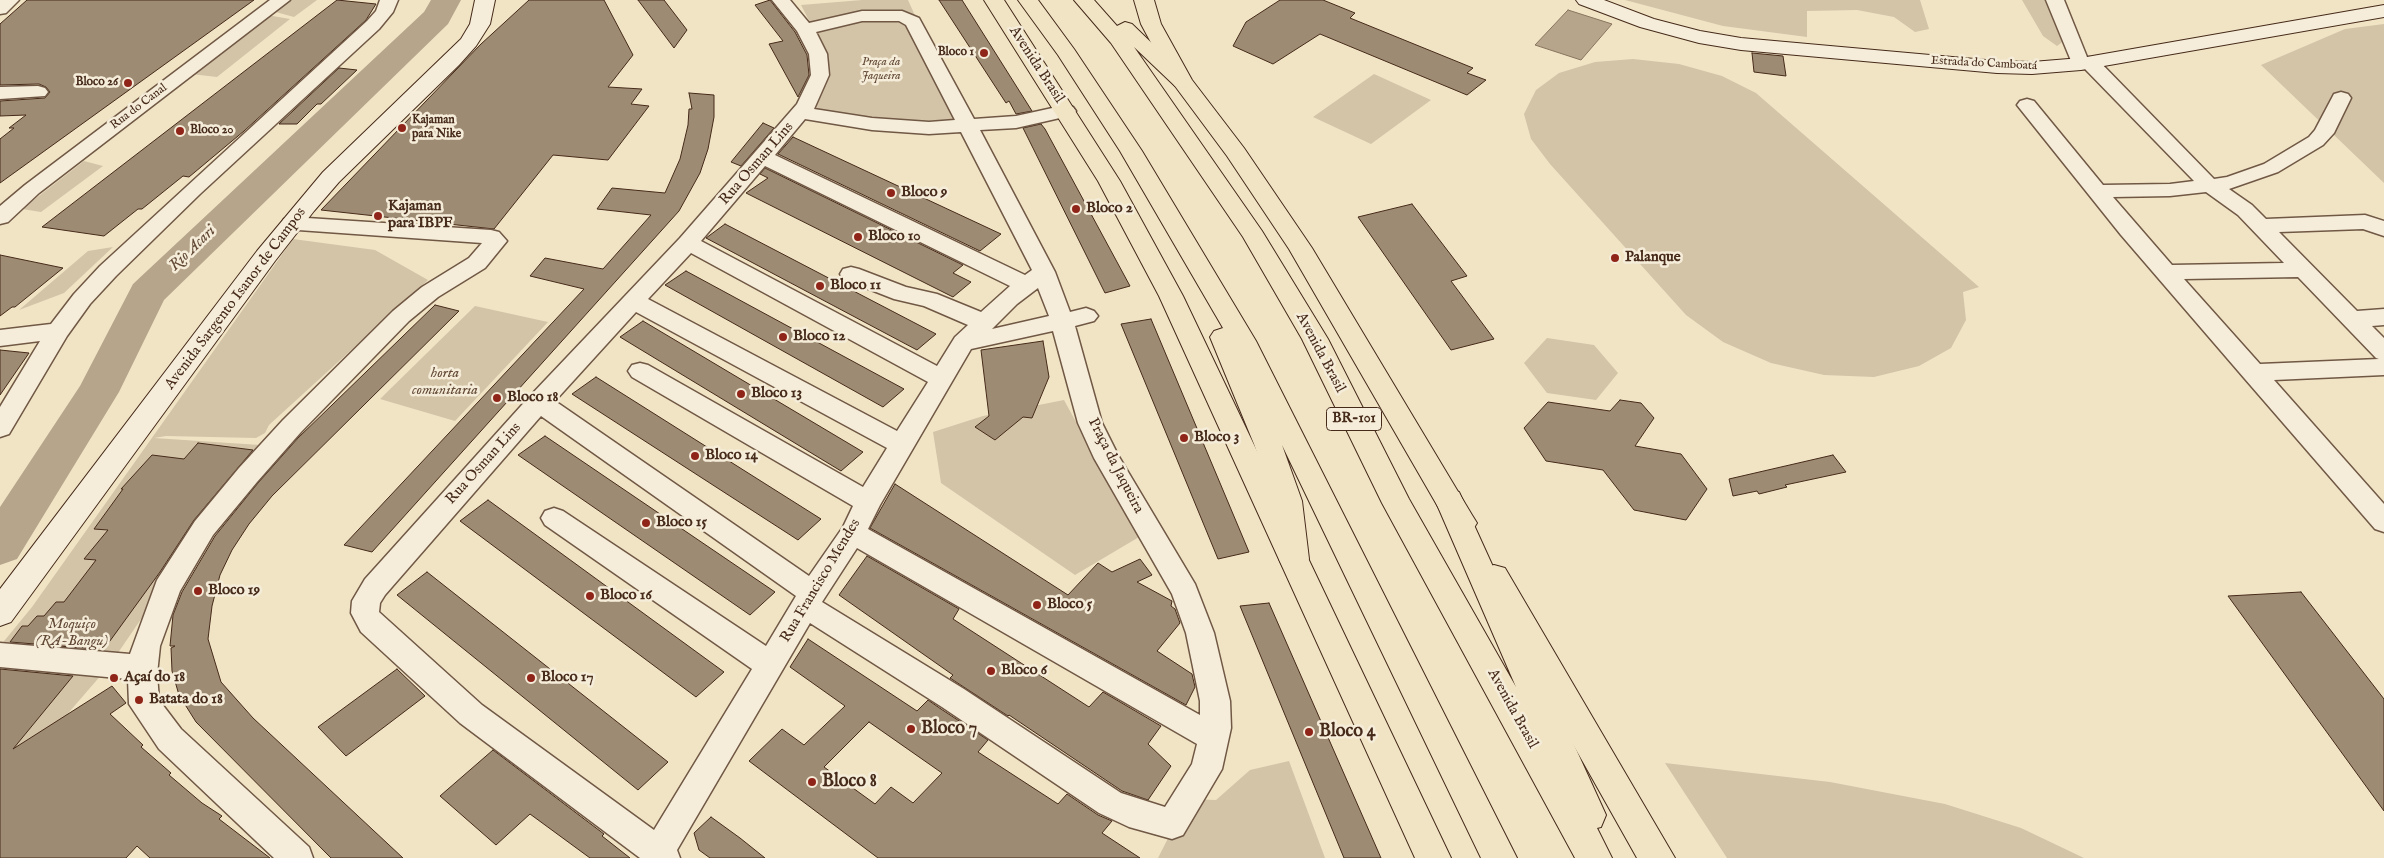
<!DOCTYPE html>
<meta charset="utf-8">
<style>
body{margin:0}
canvas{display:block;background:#f0e4c5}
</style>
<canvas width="2384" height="858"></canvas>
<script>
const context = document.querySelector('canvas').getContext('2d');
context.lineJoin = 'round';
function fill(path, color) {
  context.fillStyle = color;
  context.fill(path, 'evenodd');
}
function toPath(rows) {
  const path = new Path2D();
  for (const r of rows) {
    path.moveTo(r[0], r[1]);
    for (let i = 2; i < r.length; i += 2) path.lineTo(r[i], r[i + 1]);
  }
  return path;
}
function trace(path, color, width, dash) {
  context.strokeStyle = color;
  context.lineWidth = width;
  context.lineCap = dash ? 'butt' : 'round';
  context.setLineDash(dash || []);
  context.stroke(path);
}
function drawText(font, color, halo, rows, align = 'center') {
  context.font = font + ' "IM FELL English",serif';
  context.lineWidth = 5;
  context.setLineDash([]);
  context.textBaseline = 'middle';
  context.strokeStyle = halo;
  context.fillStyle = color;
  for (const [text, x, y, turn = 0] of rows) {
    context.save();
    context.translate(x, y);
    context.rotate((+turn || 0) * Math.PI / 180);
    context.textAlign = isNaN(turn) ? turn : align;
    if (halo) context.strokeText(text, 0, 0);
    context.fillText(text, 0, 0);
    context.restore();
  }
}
fill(toPath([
 [286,0,317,0,294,17,272,11],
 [862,0,908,0,965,126,805,112,828,66,816,34,801,5],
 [1625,0,1920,0,1929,29,1915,32,1894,17,1857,10,1807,11,1807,37,1723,26],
 [2022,0,2046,0,2065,40,2057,46,2043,36],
 [267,15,290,19,217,77,191,74],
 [2384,24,2384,183,2261,65,2345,29],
 [1633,59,1679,64,1722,76,1756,93,1979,287,1963,292,1966,320,1951,348,1919,366,1874,377,1824,375,1771,363,1723,342,1686,315,1550,164,1531,139,1524,114,1536,90,1559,73,1595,62],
 [1374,74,1431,100,1371,144,1313,117],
 [84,161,103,166,41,212,22,209],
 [293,239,375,250,428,280,269,425,265,433,256,438,166,436,154,438,260,445,109,666,0,792,0,646,32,607],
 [113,247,64,293,19,310,88,251],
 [475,306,548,322,455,421,380,399],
 [1547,338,1594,345,1618,373,1596,400,1547,393,1524,363],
 [1064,400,1139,537,1075,575,941,483,933,432,983,416],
 [1289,761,1325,858,1158,858,1188,799,1216,800,1250,770],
 [1665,763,1830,782,1945,804,2021,828,2084,858,1727,858]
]), '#d3c4a8');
const water = toPath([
 [1568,10,1612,24,1581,60,1535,45,1568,10]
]);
fill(water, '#b6a58b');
trace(water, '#89745e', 1);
fill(toPath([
 [431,0,461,0,448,24,164,300,119,392,17,559,0,565,0,507,80,386,133,284,424,12,431,0]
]), '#b6a58b');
const building = toPath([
 [27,0,254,0,0,183,0,139,14,128,9,128,26,115,0,116,0,101,45,98,50,92,46,87,39,84,0,85,0,24,27,0],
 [337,0,376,4,366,20,244,131,189,177,183,176,142,209,138,209,104,236,42,227,337,0],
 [529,0,604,0,633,55,608,87,642,89,631,104,649,106,608,160,553,155,494,229,321,210,481,44,529,0],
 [638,0,664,0,687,30,674,48,638,0],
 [770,0,795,32,807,55,809,75,798,97,769,44,783,41,755,5,770,0],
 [939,0,962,0,1032,111,1016,114,1009,101,1006,103,939,0],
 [1280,0,1323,0,1355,13,1350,18,1473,68,1467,73,1486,80,1467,95,1320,34,1273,64,1233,46,1246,22,1280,0],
 [1752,53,1783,56,1786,76,1754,72,1752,53],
 [339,68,357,70,321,104,317,104,297,124,279,124,339,68],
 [689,93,714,95,714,117,708,149,700,173,679,211,372,552,344,545,584,289,530,276,545,258,603,269,651,215,597,209,612,188,665,193,680,159,688,125,689,109,692,109,689,93],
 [763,123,774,128,741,166,731,162,763,123],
 [1041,124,1045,129,1130,286,1105,293,1023,128,1041,124],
 [793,137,1001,234,980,251,778,154,793,137],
 [765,168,963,265,953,273,971,282,953,297,746,193,768,178,760,174,765,168],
 [1412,204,1467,276,1451,281,1494,339,1451,350,1358,217,1412,204],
 [725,224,936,334,917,350,706,238,725,224],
 [0,255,63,268,15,307,12,307,0,316,0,255],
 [686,271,904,389,883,407,665,285,686,271],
 [435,305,459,311,272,496,249,524,232,550,220,575,212,606,208,639,221,682,253,718,403,858,331,858,196,722,179,695,172,671,171,648,175,646,170,646,173,615,182,592,215,536,258,483,298,438,435,305],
 [1151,319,1249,552,1218,559,1121,324,1151,319],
 [643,321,863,452,841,471,620,337,643,321],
 [1043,341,1049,377,1032,418,1023,417,995,440,975,427,989,416,981,350,1043,341],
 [0,350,29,353,0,395,0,350],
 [596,377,821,519,798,540,572,394,596,377],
 [1620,400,1641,403,1654,418,1635,446,1681,454,1707,489,1686,520,1634,510,1603,470,1546,461,1524,428,1548,402,1610,411,1620,400],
 [545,436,775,592,750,615,518,455,545,436],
 [198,443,253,450,194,520,160,572,107,645,99,645,96,649,10,642,22,626,28,626,37,616,44,616,56,602,64,602,96,560,84,559,108,530,94,529,123,489,121,489,152,455,184,459,198,443],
 [1833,455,1846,472,1785,485,1787,487,1759,494,1757,491,1733,496,1729,479,1833,455],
 [895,484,1068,595,1098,563,1112,572,1140,559,1152,575,1137,582,1172,601,1171,606,1175,609,1180,623,1157,651,1192,674,1195,687,1186,705,870,528,895,484],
 [488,500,724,672,696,697,460,521,488,500],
 [867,556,959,609,953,619,1089,707,1103,692,1161,726,1148,744,1171,766,1148,800,1122,791,1009,715,1008,716,950,678,953,675,839,595,867,556],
 [427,572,668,762,638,790,397,595,427,572],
 [2301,592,2384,699,2384,811,2228,596,2301,592],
 [1269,603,1381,858,1344,858,1240,606,1269,603],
 [808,639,917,711,928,700,941,709,988,740,978,752,1058,804,1067,794,1098,815,1112,821,1102,833,1140,858,878,858,749,761,782,729,804,745,845,706,790,667,808,639],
 [869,722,942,773,913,803,891,787,875,804,824,767,869,722],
 [0,669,73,676,13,749,112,686,126,703,110,714,143,745,141,747,171,773,169,775,202,803,222,816,219,819,270,858,150,858,137,846,126,858,0,858,0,669],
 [397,669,425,696,346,756,318,727,397,669],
 [493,750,604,834,602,836,630,858,590,858,530,814,496,845,440,796,493,750],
 [711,817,740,838,765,858,710,858,699,850,694,833,711,817]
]);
fill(building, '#9e8b73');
trace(building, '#462a1a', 1);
const street = toPath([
 [0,0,19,0,6,13,0,14,0,0],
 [270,0,290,0,39,193,8,222,0,224,0,206,25,185,270,0],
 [380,0,398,0,393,12,379,29,200,194,116,276,90,304,67,336,9,434,0,437,0,407,40,341,0,346,0,330,51,324,74,294,100,266,367,21,376,11,380,0],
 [772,0,790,0,809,23,862,11,902,11,919,18,974,119,1016,116,1066,105,1073,107,1076,111,1073,115,1016,128,980,130,1055,272,1070,312,1086,308,1094,311,1098,316,1094,321,1075,326,1102,423,1118,455,1195,584,1214,633,1230,701,1231,728,1222,769,1183,835,1172,839,1129,827,1099,813,942,707,810,623,677,850,680,858,640,858,460,723,361,632,351,613,352,601,365,579,530,396,680,238,797,104,811,75,809,54,797,31,772,0],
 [862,21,899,21,906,25,955,120,929,122,872,118,814,109,829,75,827,54,816,32,862,21],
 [805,119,872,130,929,134,961,132,1032,270,1025,275,775,155,805,119],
 [765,166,1010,286,981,312,937,294,906,287,859,269,851,267,843,269,840,274,843,279,894,299,924,306,968,325,955,337,937,366,701,241,765,166],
 [691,253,928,382,897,431,648,299,691,253],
 [1038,288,1049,316,992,329,1017,304,1038,288],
 [636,312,887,448,863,487,648,365,640,363,632,365,628,371,632,377,853,506,843,527,809,576,555,401,636,312],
 [1053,331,1078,423,1094,458,1172,594,1186,633,1200,701,1200,715,868,529,880,505,971,349,1053,331],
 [541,416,796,596,766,646,563,511,554,508,545,511,541,518,545,525,752,669,654,830,482,705,379,612,380,603,385,595,541,416],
 [857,548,1197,744,1192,764,1165,807,1121,793,964,689,822,602,857,548],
 [2046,0,2064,0,2087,57,2096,58,2214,179,2227,177,2264,164,2309,137,2315,130,2334,94,2341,92,2348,94,2351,98,2334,133,2323,145,2278,172,2229,189,2252,205,2266,219,2365,215,2384,221,2384,236,2363,229,2279,232,2357,311,2384,309,2384,325,2372,326,2384,338,2384,375,2274,380,2384,504,2384,532,2375,529,2245,379,2121,235,2017,105,2020,101,2027,99,2034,101,2103,185,2170,184,2194,181,2085,69,2074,68,2046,0],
 [2206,192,2238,215,2284,263,2172,265,2113,197,2170,196,2206,192],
 [2298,277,2376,358,2379,359,2260,364,2184,279,2298,277],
 [38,86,45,88,48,92,45,96,0,99,0,87,38,86],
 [292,217,491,230,499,232,507,241,485,268,438,297,409,321,301,432,257,482,213,535,180,591,160,646,157,674,159,700,181,729,309,847,313,858,274,858,159,749,129,704,128,679,0,667,0,643,130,654,157,580,195,521,239,468,283,420,393,311,422,287,469,258,482,243,284,229,281,224,284,219,292,217]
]);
const secondary = toPath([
 [475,0,495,0,490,24,476,46,459,65,339,182,314,211,275,261,11,622,0,626,0,589,257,251,323,172,461,39,470,24,475,0],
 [1576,0,1604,0,1654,19,1700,31,1741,38,1997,61,2032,62,2081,58,2384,5,2384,17,2081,70,2032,74,1997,73,1741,50,1699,43,1640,27,1579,4,1576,0]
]);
const primary = toPath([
 [984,0,1004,0,1120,181,1183,296,1451,858,1415,858,1159,296,1098,181,984,0],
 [1134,0,1154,0,1161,24,1192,80,1244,148,1312,248,1472,515,1477,523,1472,531,1462,534,1452,531,1289,249,1227,156,1172,82,1141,24,1134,0],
 [1494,565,1505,568,1675,858,1637,858,1479,577,1483,568,1494,565]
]);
const highway = toPath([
 [1018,0,1038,0,1074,49,1142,151,1256,341,1517,858,1481,858,1282,445,1302,501,1309,559,1305,567,1294,571,1283,567,1279,559,1274,501,1254,444,1210,337,1214,331,1223,328,1120,151,1058,55,1018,0],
 [1074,0,1094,0,1117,26,1125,22,1132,24,1192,82,1189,86,1182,88,1175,86,1134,47,1262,231,1328,339,1409,499,1516,687,1435,500,1439,492,1449,489,1459,492,1606,815,1601,827,1597,828,1612,858,1575,858,1382,503,1302,339,1243,237,1111,43,1074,0]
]);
trace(street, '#705845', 3);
trace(secondary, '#462a1a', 2);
trace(primary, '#462a1a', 2);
trace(highway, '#462a1a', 2);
fill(street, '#f5edd9');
fill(secondary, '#f5edd9');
fill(primary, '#f0e4c5');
fill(highway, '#f0e4c5');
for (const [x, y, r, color] of [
 [984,53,5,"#8f2418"],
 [128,83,5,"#8f2418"],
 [402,128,5,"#8f2418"],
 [180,131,5,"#8f2418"],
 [891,193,5,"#8f2418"],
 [1076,209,5,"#8f2418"],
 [378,216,5,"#8f2418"],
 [858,237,5,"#8f2418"],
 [1615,258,5,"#8f2418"],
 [820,286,5,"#8f2418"],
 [783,337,5,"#8f2418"],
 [741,394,5,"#8f2418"],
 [497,398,5,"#8f2418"],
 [1184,438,5,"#8f2418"],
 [695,456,5,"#8f2418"],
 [646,523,5,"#8f2418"],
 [198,591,5,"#8f2418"],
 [590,596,5,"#8f2418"],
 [1037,605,5,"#8f2418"],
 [991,671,5,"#8f2418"],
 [114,678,5,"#8f2418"],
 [531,678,5,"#8f2418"],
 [139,700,5,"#8f2418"],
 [911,729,5,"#8f2418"],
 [1309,732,5,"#8f2418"],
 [812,782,5,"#8f2418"]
]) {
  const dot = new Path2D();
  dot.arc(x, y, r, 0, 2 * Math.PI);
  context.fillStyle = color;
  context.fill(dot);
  trace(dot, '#f5edd9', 2);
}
drawText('bold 12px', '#462a1a', '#f5edd9', [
 ["Bloco 1",974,53],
 ["Bloco 26",118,83],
 ["Kajaman",412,121,"left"],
 ["para Nike",412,135,"left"],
 ["Bloco 20",190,131,"left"]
], 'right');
drawText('italic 12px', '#624936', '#f5edd9', [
 ["Praça da",881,63],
 ["Jaqueira",881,77]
]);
drawText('12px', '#462a1a', '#f5edd9', [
 ["Estrada do Camboatá",1984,64,3],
 ["Rua do Canal",139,107,-37]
]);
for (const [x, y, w] of [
 [1354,419,55]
]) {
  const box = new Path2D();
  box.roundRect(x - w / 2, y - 11.5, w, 23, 4);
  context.fillStyle = '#f5edd9';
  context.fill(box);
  trace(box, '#462a1a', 1);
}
drawText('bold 14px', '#462a1a', null, [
 ["BR-101",1354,419]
]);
drawText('15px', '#462a1a', '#f5edd9', [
 ["Avenida Brasil",1036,65,57],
 ["Rua Osman Lins",757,164,-49],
 ["Avenida Sargento Isanor de Campos",236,299,-53],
 ["Avenida Brasil",1320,353,62],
 ["Rua Osman Lins",484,464,-48],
 ["Praça da Jaqueira",1115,466,63],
 ["Rua Francisco Mendes",821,581,-59],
 ["Avenida Brasil",1512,709,61]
]);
drawText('bold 15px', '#462a1a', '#f5edd9', [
 ["Bloco 9",901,193],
 ["Kajaman",388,207],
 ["para IBPF",388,224],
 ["Bloco 2",1086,209],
 ["Bloco 10",868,237],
 ["Palanque",1625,258],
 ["Bloco 11",830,286],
 ["Bloco 12",793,337],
 ["Bloco 13",751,394],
 ["Bloco 18",507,398],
 ["Bloco 3",1194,438],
 ["Bloco 14",705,456],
 ["Bloco 15",656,523],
 ["Bloco 19",208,591],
 ["Bloco 16",600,596],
 ["Bloco 5",1047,605],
 ["Bloco 6",1001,671],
 ["Açaí do 18",124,678],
 ["Bloco 17",541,678],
 ["Batata do 18",149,700]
], 'left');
drawText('italic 15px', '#624936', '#f5edd9', [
 ["horta",445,374],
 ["comunitaria",445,391],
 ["Moquiço",72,625],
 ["(RA-Bangu)",72,642]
]);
drawText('italic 16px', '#624936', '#f5edd9', [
 ["Rio Acari",193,249,-44]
]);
drawText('bold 18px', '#462a1a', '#f5edd9', [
 ["Bloco 7",921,729],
 ["Bloco 4",1319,732],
 ["Bloco 8",822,782]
], 'left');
</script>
